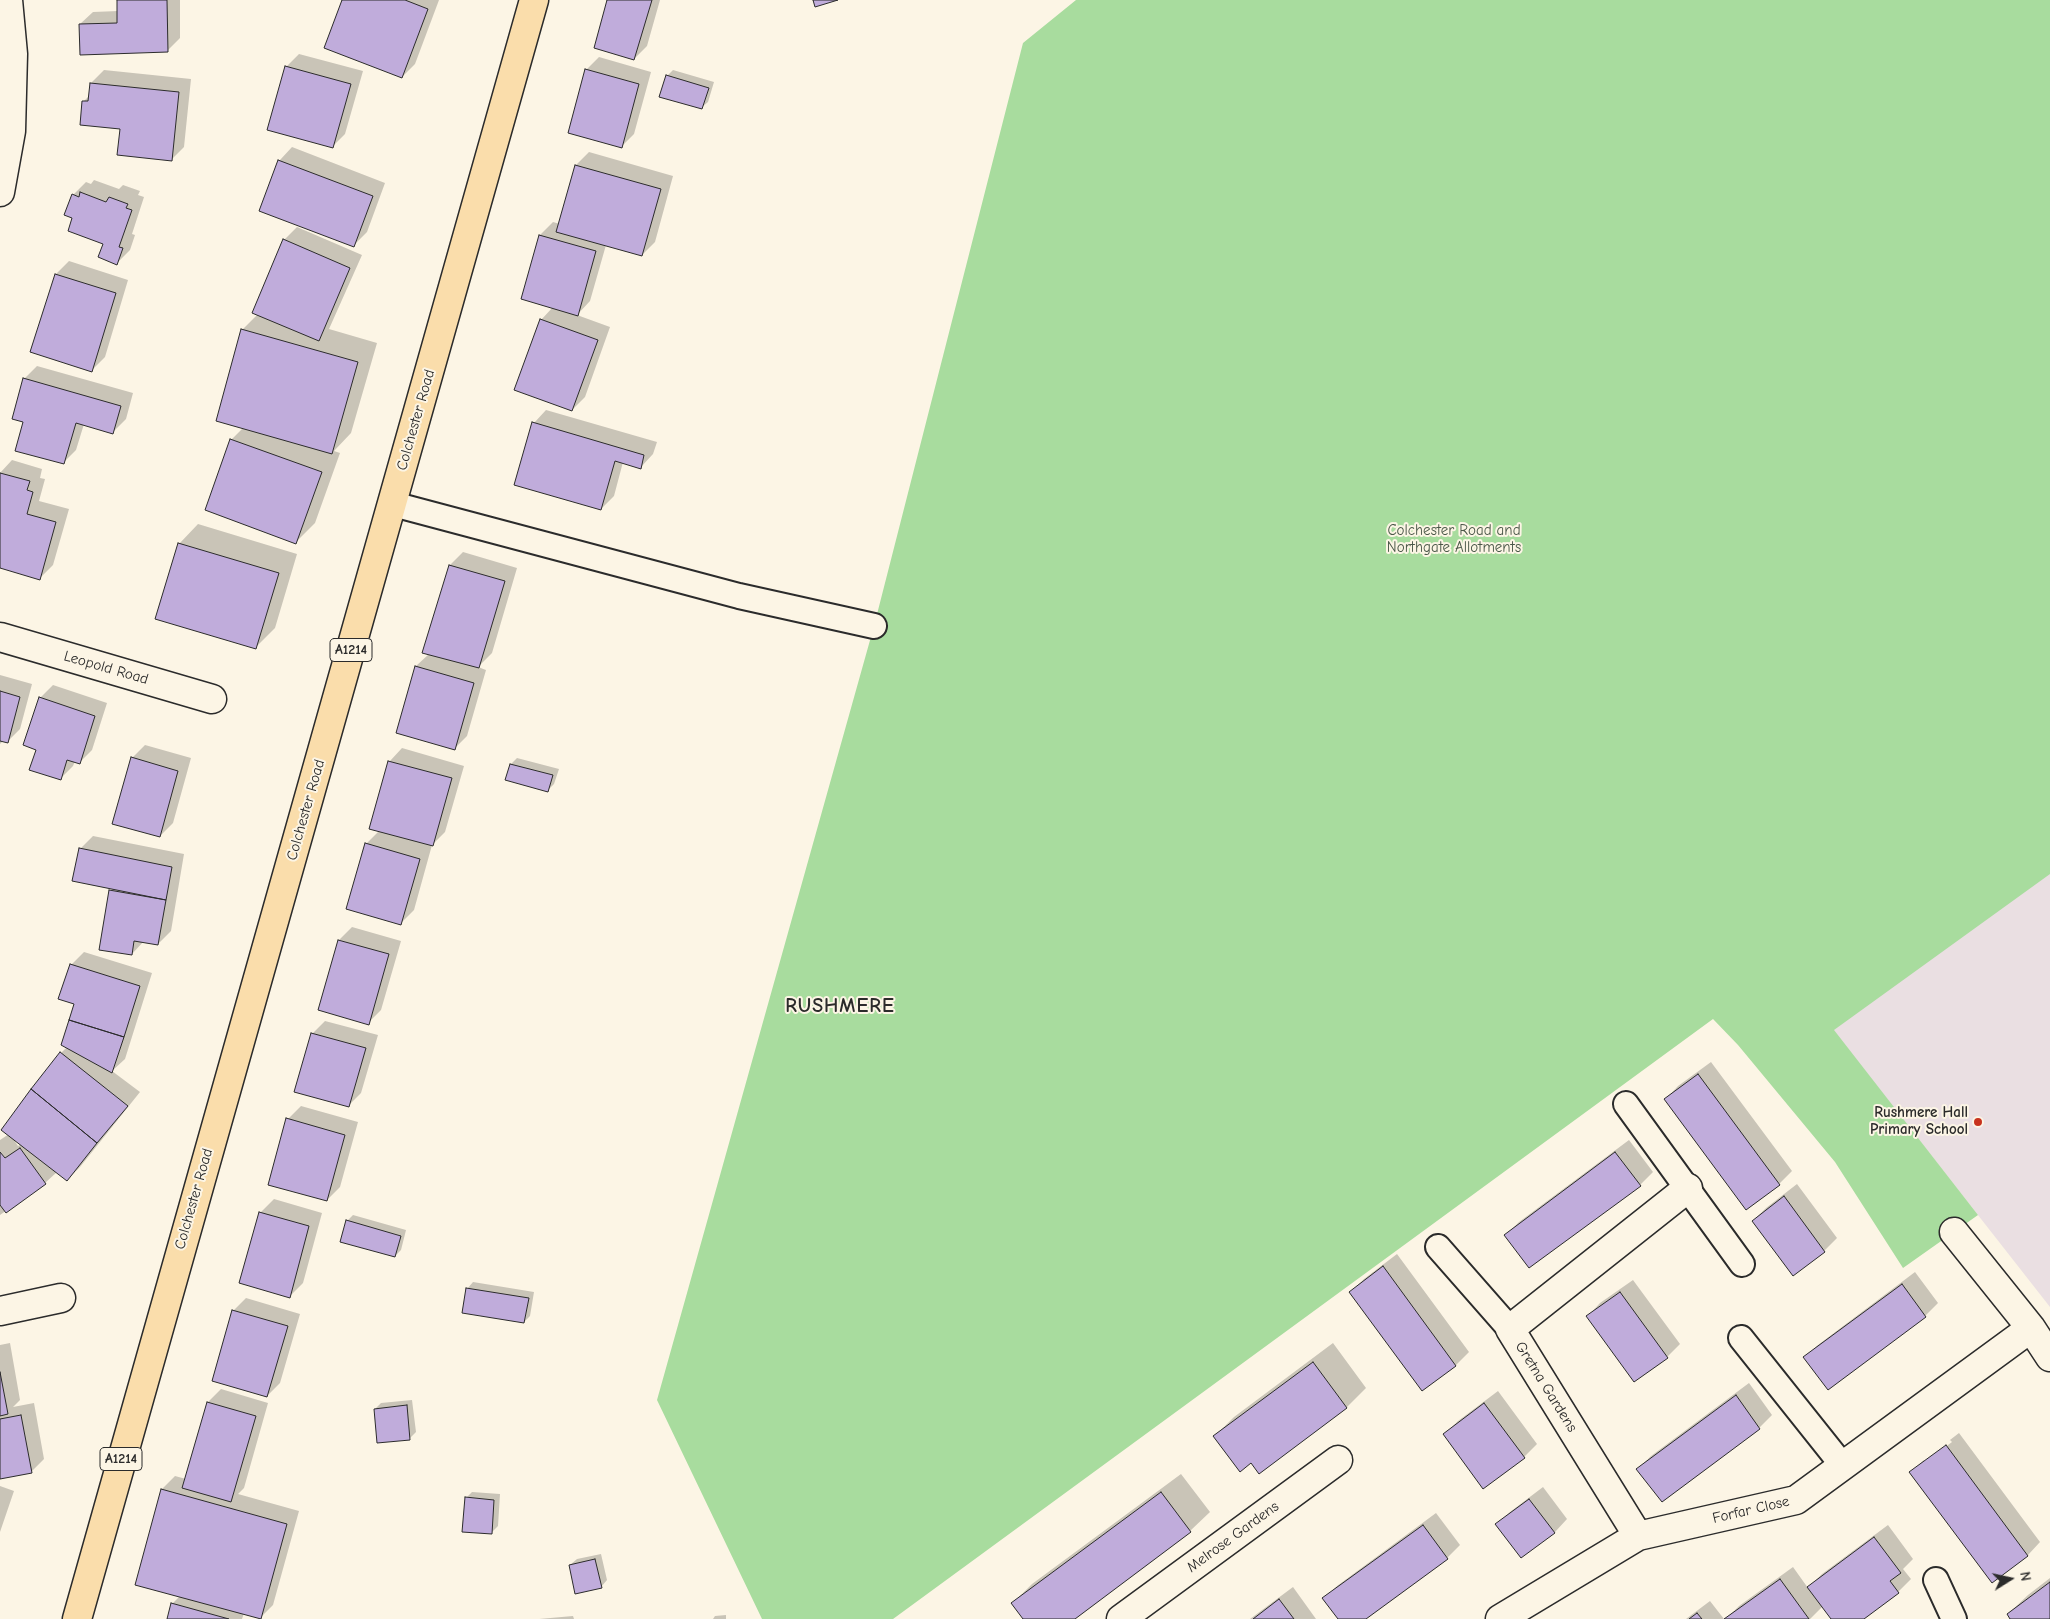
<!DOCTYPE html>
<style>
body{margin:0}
#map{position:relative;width:2050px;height:1619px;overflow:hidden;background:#fcf5e5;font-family:"Comic Neue",sans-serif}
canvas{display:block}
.north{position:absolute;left:1985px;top:1554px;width:50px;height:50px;-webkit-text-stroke:4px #fcf5e5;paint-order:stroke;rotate:80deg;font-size:14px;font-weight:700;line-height:20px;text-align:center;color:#2b2b2b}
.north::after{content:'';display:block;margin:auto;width:18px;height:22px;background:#2b2b2b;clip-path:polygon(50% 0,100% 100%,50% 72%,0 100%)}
</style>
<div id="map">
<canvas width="2050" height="1619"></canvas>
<div class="north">N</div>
</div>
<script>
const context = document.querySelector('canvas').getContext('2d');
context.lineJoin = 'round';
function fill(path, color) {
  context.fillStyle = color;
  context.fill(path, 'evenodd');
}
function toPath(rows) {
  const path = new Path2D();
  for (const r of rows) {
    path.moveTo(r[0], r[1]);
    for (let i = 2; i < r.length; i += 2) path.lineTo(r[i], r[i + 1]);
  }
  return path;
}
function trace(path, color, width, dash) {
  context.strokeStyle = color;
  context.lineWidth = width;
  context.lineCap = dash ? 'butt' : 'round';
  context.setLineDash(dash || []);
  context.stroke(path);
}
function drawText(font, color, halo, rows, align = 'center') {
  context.font = font + ' "Comic Neue",sans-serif';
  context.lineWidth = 4;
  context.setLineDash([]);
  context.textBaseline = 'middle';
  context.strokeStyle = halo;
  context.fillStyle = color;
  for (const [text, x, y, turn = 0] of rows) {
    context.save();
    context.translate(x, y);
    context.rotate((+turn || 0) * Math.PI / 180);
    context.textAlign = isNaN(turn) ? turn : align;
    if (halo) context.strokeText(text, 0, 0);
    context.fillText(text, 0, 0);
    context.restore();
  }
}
fill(toPath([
 [2050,870,2050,1307,1833,1030]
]), '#eadfe2');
fill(toPath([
 [1076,0,2050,0,2050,874,1834,1030,1978,1215,1903,1268,1835,1162,1738,1045,1713,1019,893,1619,762,1619,657,1400,874,626,1023,43]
]), '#a8dc9e');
fill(toPath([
 [118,0,180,0,180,38,167,51,80,24,93,12,118,11],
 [343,0,439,0,415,64,402,77],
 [608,0,660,0,647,46,634,59],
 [299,54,363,71,345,134,332,147,286,67],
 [599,57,651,72,634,134,621,147,586,70],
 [104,70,191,79,184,147,171,160,122,128,84,101,90,95,91,83],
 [673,70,714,82,708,102,701,108,667,76],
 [292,147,385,183,367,232,354,245,261,210,280,160],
 [589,152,673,176,655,242,642,255,606,245,590,301,577,315,610,327,585,397,572,410,541,320,553,307,540,235,553,222,560,224,576,165],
 [94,180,119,189,123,185,140,191,138,195,144,197,132,234,135,235,130,250,117,263,104,243,74,217,73,195,86,182,91,184],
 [297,227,362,255,329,329,377,343,351,433,334,451,340,453,315,523,296,542,231,440,244,427,217,420,243,329,258,314,284,240],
 [69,261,128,280,105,357,92,370,56,274],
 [37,366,133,393,126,419,113,432,84,424,76,450,63,463,25,421,24,379],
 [546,410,657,442,653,454,641,467,623,462,614,496,601,509,534,423],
 [12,460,42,469,40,478,45,479,39,501,69,509,53,565,40,578,0,567,0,473],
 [198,524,297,554,275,628,255,648,179,544],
 [463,552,517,568,492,653,478,667,486,670,467,736,454,749,416,666,429,654,424,653,450,565],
 [0,675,32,684,20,729,7,742,4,740,0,744],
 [53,685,107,703,92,750,79,763,75,761,73,766,60,779,37,749,40,698],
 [145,745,191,758,173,823,160,836,132,758],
 [402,748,464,766,445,832,432,845,414,910,401,923,366,844,380,830,371,828,390,761],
 [517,758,559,769,554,784,548,790,507,779,511,764],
 [93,836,184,854,171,931,158,944,144,941,132,954,110,891,113,888,80,849],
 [352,927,401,941,381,1010,368,1023,339,940],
 [84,952,152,973,125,1059,112,1071,140,1092,80,1167,67,1180,57,1172,45,1183,0,1215,0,1140,9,1134,61,1053,67,1047,75,1003,71,965],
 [12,1137,22,1144,18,1146],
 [325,1021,378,1035,361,1093,348,1106,312,1034],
 [1711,1062,1792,1171,1779,1184,1666,1099,1678,1086],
 [301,1106,358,1122,340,1187,327,1200,288,1119],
 [1629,1140,1653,1172,1640,1185,1506,1235,1519,1222],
 [1797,1184,1837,1238,1824,1251,1753,1221,1766,1208],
 [274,1199,322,1213,303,1283,290,1296,241,1283,261,1212],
 [353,1215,406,1230,401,1250,395,1256,347,1221],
 [1397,1254,1469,1352,1456,1365,1422,1389,1351,1292,1364,1279],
 [1915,1272,1938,1303,1925,1316,1828,1389,1805,1357,1818,1345],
 [1633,1280,1680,1344,1667,1357,1588,1316,1600,1303],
 [473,1282,534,1292,530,1316,524,1322,467,1289],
 [246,1298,300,1314,280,1383,267,1396,233,1311],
 [10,1343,20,1400,13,1407,34,1403,44,1459,31,1472,0,1478,0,1345],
 [1333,1343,1366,1388,1346,1408,1251,1461,1215,1436,1234,1417],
 [1749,1383,1772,1415,1759,1428,1638,1469,1651,1456],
 [221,1389,268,1403,244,1488,238,1494,299,1511,273,1605,260,1618,244,1613,242,1619,168,1619,172,1604,180,1596,136,1584,162,1489,175,1476,186,1479,208,1402],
 [1498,1391,1537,1444,1524,1457,1445,1434,1458,1421],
 [412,1400,416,1432,409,1439,375,1409,381,1403],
 [1959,1433,2040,1542,2028,1555,1992,1581,1911,1472,1924,1460],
 [1950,1440,1952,1442,1924,1463,1924,1460],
 [1181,1474,1210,1512,1190,1531,1072,1619,1024,1619,1013,1603,1032,1584],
 [0,1486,14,1491,0,1532],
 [1543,1487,1567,1519,1555,1532,1521,1557,1497,1525,1510,1512],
 [472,1492,500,1494,498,1526,492,1532,466,1498],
 [1436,1513,1460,1545,1447,1558,1364,1619,1339,1619,1324,1599,1337,1586],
 [1888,1525,1913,1559,1903,1569,1911,1579,1898,1592,1862,1619,1833,1619,1823,1606,1810,1619,1726,1619,1739,1606,1793,1567,1808,1588,1822,1574],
 [601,1554,607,1580,601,1587,570,1565,577,1559],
 [2050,1578,2050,1619,2012,1619,2008,1614,2028,1595],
 [1293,1587,1316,1619,1250,1619],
 [1710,1601,1724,1619,1686,1619],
 [726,1615,726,1619,713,1619,715,1616],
 [573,1616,574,1619,539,1619]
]), '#0003');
const building = toPath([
 [117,0,167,0,168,52,80,55,79,24,117,23,117,0],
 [342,0,405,0,428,9,402,78,324,48,342,0],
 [607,0,652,0,634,60,594,48,607,0],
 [813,0,838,0,815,7,813,0],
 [285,66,351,84,333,148,267,130,285,66],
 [585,69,639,84,622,148,568,133,585,69],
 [666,75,709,88,702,109,659,97,666,75],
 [90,83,179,92,172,161,117,155,120,129,80,125,82,101,88,101,90,83],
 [278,160,373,196,354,247,259,211,278,160],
 [575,165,661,189,642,256,556,232,575,165],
 [80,192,106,202,109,197,128,204,126,208,132,210,119,247,123,248,117,265,98,257,103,244,68,231,72,218,64,215,72,194,79,197,80,192],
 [539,235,596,251,578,316,521,299,539,235],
 [283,239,350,268,319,341,252,313,283,239],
 [55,274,116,293,92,372,30,352,55,274],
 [540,319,598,340,572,411,514,390,540,319],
 [241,329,358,362,332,454,216,421,241,329],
 [23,378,121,406,113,434,76,423,64,464,15,451,23,422,12,419,23,378],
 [532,422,644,455,641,469,615,461,601,510,514,485,532,422],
 [230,439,322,472,296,544,205,510,230,439],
 [0,473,30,481,27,490,33,492,27,514,56,522,40,580,0,568,0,473],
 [178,543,279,573,256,649,155,619,178,543],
 [449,565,505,581,479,668,422,653,449,565],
 [415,666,474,683,455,750,396,733,415,666],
 [0,691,20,697,8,743,0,741,0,691],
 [39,697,95,716,80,764,67,760,61,780,29,770,36,750,23,745,39,697],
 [131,757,178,771,160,837,112,824,131,757],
 [388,761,452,778,433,846,369,829,388,761],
 [510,764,553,775,548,792,505,780,510,764],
 [365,843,420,859,401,925,346,909,365,843],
 [79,848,172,867,166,900,72,881,79,848],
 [109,890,166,900,158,945,134,941,132,955,99,950,109,890],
 [338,940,389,954,369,1025,318,1010,338,940],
 [70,964,140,986,124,1037,69,1020,74,1004,58,999,70,964],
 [69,1020,124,1037,112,1073,61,1045,69,1020],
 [311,1033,366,1048,349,1107,294,1092,311,1033],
 [60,1052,128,1106,97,1143,31,1089,60,1052],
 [1698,1074,1780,1185,1746,1210,1664,1099,1698,1074],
 [31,1089,97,1143,67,1181,1,1130,31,1089],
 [286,1118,345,1135,327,1201,268,1185,286,1118],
 [20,1148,46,1184,6,1213,0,1205,0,1152,5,1158,20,1148],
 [1615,1152,1641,1186,1529,1268,1504,1235,1615,1152],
 [1784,1196,1825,1252,1793,1276,1752,1221,1784,1196],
 [259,1212,309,1226,290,1298,239,1283,259,1212],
 [346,1220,401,1236,395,1257,340,1242,346,1220],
 [1383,1266,1456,1366,1422,1391,1349,1292,1383,1266],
 [1902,1284,1926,1317,1828,1390,1803,1357,1902,1284],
 [466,1288,529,1298,524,1323,462,1313,466,1288],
 [1620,1292,1668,1358,1634,1382,1586,1316,1620,1292],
 [232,1310,288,1326,267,1397,212,1381,232,1310],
 [1313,1362,1347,1408,1259,1474,1251,1463,1240,1472,1213,1436,1313,1362],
 [0,1372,8,1414,0,1416,0,1372],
 [1736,1395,1760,1429,1662,1502,1636,1469,1736,1395],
 [207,1402,256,1416,231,1502,182,1488,207,1402],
 [1484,1403,1525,1458,1483,1489,1443,1434,1484,1403],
 [407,1405,410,1440,377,1443,374,1409,407,1405],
 [21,1415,32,1473,0,1479,0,1419,21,1415],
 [1946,1445,2028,1556,1992,1583,1909,1472,1946,1445],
 [161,1489,287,1524,261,1619,135,1585,161,1489],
 [1161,1492,1191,1532,1075,1619,1023,1619,1011,1603,1161,1492],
 [465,1497,494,1500,492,1534,462,1532,465,1497],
 [1529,1499,1555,1533,1521,1558,1495,1524,1529,1499],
 [1423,1525,1448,1559,1366,1619,1338,1619,1322,1598,1423,1525],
 [1874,1537,1901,1573,1890,1581,1899,1593,1864,1619,1831,1619,1807,1587,1874,1537],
 [595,1559,602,1588,575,1594,569,1565,595,1559],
 [1780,1579,1809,1619,1724,1619,1780,1579],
 [2050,1582,2050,1619,2010,1619,2007,1614,2050,1582],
 [1279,1599,1294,1619,1253,1619,1279,1599],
 [171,1603,229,1619,167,1619,171,1603],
 [1697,1613,1702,1619,1689,1619,1697,1613]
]);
fill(building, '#c0acdb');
trace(building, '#2b2b2b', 1);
const lane = toPath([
 [393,504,739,596,874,626],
 [1626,1104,1742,1264],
 [1438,1247,1510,1329],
 [1741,1338,1843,1466],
 [1936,1580,1954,1619]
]);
const street = toPath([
 [0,192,11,131,13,54,8,0],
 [0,637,212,699],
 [1954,1232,2031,1328,2050,1357],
 [0,1311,61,1298],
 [1638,1536,1510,1329,1688,1188],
 [1121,1619,1338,1460],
 [1500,1619,1638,1536,1796,1500,2031,1328]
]);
const primary = toPath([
 [77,1619,534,0]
]);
trace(lane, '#2b2b2b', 28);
trace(street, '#2b2b2b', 31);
trace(primary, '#2b2b2b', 31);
trace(lane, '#fcf5e5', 24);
trace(street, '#fcf5e5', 28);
trace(primary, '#faddab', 28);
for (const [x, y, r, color] of [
 [1978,1122,5,"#c8321e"]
]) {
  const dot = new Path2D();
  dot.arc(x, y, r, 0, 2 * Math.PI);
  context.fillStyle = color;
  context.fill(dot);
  trace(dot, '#fcf5e5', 2);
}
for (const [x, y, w] of [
 [351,650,42],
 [121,1459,42]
]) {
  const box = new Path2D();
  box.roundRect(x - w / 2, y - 11.5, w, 23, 4);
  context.fillStyle = '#fcf5e5';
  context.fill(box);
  trace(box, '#2b2b2b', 1);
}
drawText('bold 14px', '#2b2b2b', null, [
 ["A1214",351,650],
 ["A1214",121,1459]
]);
drawText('15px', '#2b2b2b', '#fcf5e5', [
 ["Colchester Road",416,420,-74],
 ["Leopold Road",106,668,16],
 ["Colchester Road",306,810,-74],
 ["Colchester Road",194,1199,-74],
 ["Gretna Gardens",1546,1387,58],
 ["Forfar Close",1751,1510,-13],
 ["Melrose Gardens",1233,1537,-36]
]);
drawText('15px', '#4a5748', '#fcf5e5', [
 ["Colchester Road and",1454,531],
 ["Northgate Allotments",1454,548]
]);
drawText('bold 15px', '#2b2b2b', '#fcf5e5', [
 ["Rushmere Hall",1968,1113],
 ["Primary School",1968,1130]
], 'right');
context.letterSpacing = '1px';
drawText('bold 20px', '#2b2b2b', '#fcf5e5', [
 ["RUSHMERE",840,1006]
]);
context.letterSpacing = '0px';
</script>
